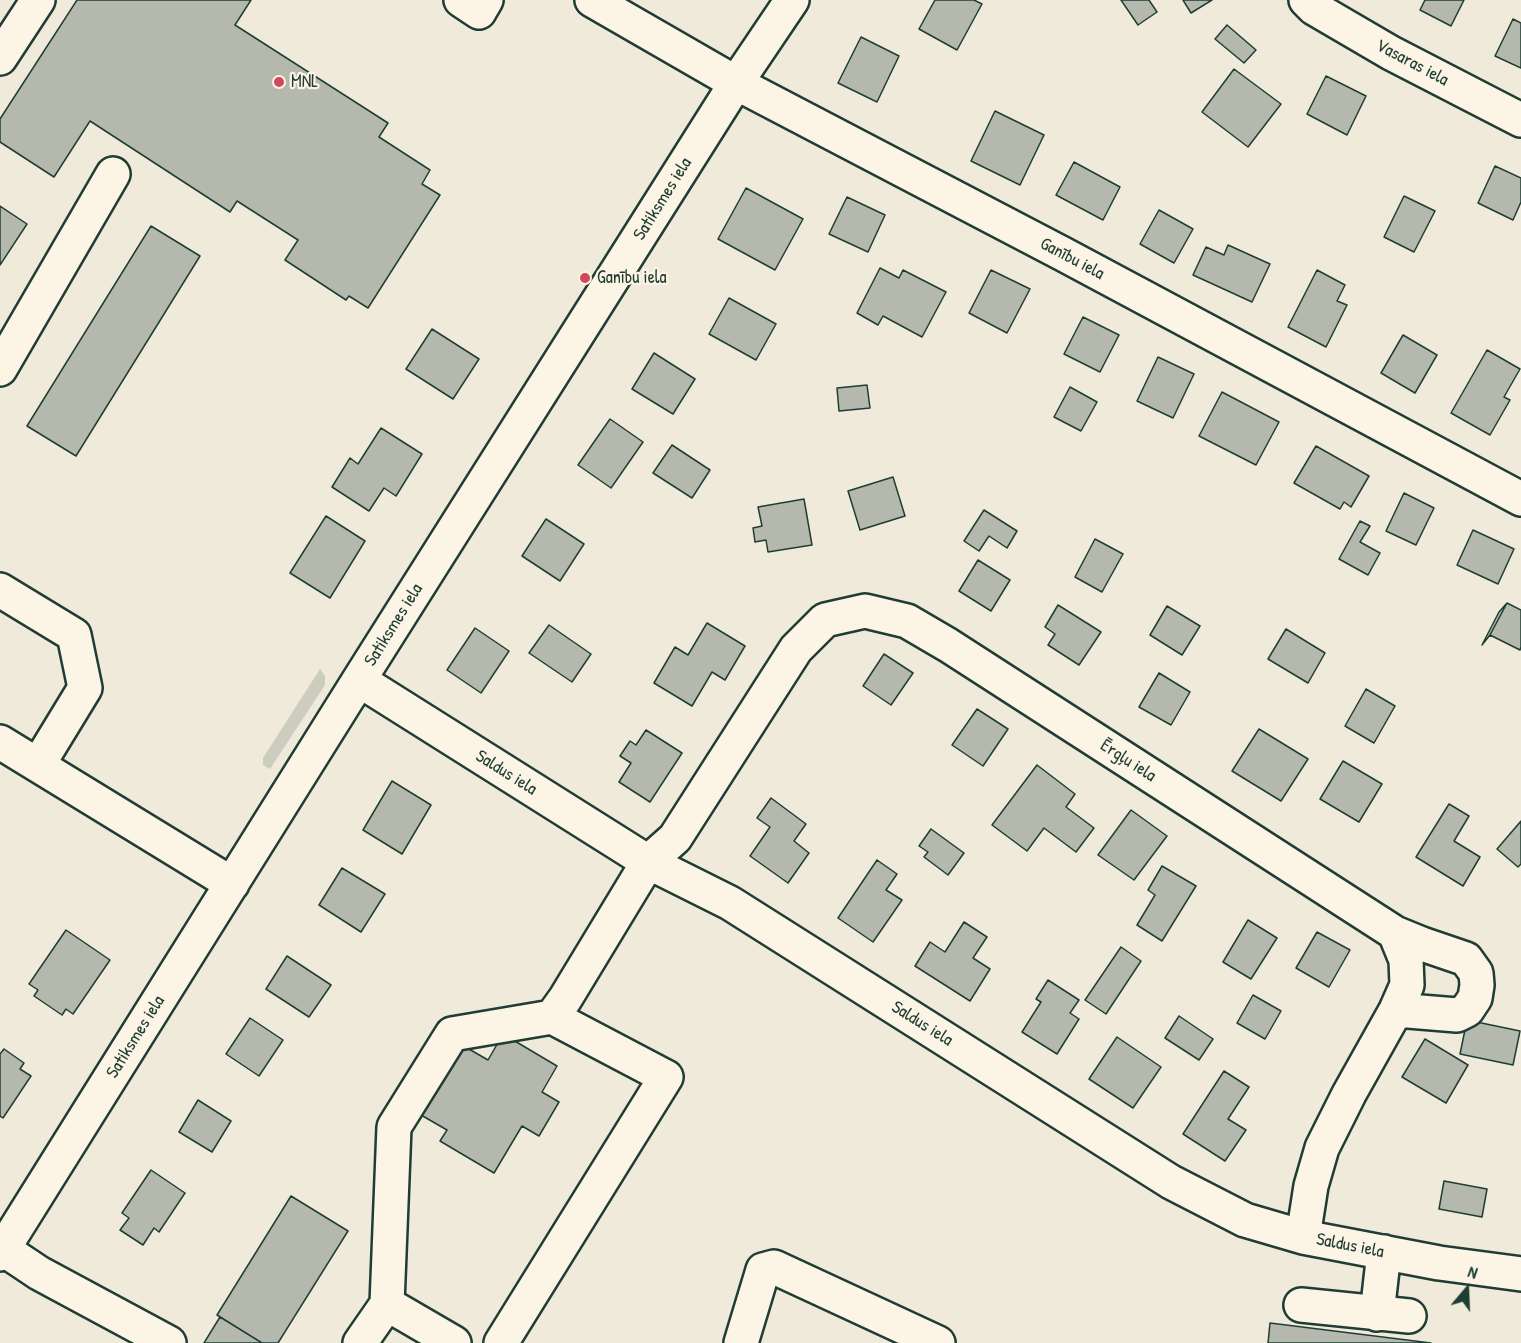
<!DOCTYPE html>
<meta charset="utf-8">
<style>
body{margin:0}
#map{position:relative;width:1521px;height:1343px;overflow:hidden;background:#efeada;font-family:"Patrick Hand",sans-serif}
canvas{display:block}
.north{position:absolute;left:1437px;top:1259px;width:60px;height:60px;-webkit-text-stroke:4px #fcf5e5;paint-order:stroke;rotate:19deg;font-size:16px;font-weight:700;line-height:24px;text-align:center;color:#1f3d34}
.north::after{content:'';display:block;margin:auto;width:21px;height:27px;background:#1f3d34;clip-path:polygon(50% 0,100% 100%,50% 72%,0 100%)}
</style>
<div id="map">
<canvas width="1521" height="1343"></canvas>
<div class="north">N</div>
</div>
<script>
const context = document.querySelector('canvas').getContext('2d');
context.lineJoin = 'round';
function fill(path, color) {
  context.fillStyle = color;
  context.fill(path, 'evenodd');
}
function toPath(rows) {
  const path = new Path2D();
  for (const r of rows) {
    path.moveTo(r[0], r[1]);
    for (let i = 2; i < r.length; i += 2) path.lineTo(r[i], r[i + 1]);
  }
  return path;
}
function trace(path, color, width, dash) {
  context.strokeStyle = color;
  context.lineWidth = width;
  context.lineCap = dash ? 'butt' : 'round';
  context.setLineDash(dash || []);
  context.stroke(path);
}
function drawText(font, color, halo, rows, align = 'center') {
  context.font = font + ' "Patrick Hand",sans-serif';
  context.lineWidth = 4.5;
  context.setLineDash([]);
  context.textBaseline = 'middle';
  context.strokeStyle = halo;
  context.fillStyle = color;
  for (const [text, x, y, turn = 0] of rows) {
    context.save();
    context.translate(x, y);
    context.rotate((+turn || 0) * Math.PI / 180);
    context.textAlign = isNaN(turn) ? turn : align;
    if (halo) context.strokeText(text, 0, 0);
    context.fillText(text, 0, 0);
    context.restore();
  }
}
fill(toPath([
 [320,669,325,676,325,685,270,769,263,765,263,758]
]), '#cccdbf');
const building = toPath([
 [77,0,251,0,235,25,388,123,379,137,430,170,422,184,440,195,368,308,349,296,346,300,285,260,298,240,237,201,230,212,90,121,54,177,0,142,0,119,77,0],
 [935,0,974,0,982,4,957,50,919,29,935,0],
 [1121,0,1149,0,1157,12,1138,25,1121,0],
 [1183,0,1212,0,1191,13,1183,0],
 [1425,0,1464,0,1451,26,1420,10,1425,0],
 [1513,19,1521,23,1521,68,1495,56,1513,19],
 [1227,25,1256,50,1244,63,1215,39,1227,25],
 [861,37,899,56,877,102,838,83,861,37],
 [1234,69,1281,104,1248,147,1202,112,1234,69],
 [1326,76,1366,96,1347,135,1307,114,1326,76],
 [995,111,1044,135,1020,185,971,161,995,111],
 [1074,162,1120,187,1103,220,1056,195,1074,162],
 [1495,166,1521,178,1521,202,1513,220,1478,203,1495,166],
 [746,188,803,219,775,270,718,239,746,188],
 [1404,196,1435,211,1414,252,1384,237,1404,196],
 [847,197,885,215,868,252,829,234,847,197],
 [0,206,27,224,0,265,0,206],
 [1159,210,1193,229,1174,263,1140,244,1159,210],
 [151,226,200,256,76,456,27,426,151,226],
 [1228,245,1270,264,1252,302,1193,275,1206,247,1224,255,1228,245],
 [880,268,899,278,903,270,946,292,922,337,883,316,878,325,857,313,880,268],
 [991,270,1030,289,1007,333,969,313,991,270],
 [1317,270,1345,285,1337,301,1347,305,1326,347,1288,327,1317,270],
 [729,298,776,324,756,360,709,334,729,298],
 [1083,317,1119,335,1100,372,1064,354,1083,317],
 [432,329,479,359,453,399,406,369,432,329],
 [1403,335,1437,355,1415,393,1381,373,1403,335],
 [1487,350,1520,369,1504,397,1510,400,1490,435,1451,413,1487,350],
 [654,353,695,379,673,414,632,389,654,353],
 [1158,357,1194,374,1173,418,1137,401,1158,357],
 [867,385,870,408,839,411,837,388,867,385],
 [1070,387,1097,402,1081,431,1054,417,1070,387],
 [1222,392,1279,422,1256,465,1199,436,1222,392],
 [610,419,643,442,611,488,578,465,610,419],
 [381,428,422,454,396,496,384,488,369,511,332,487,350,458,358,464,381,428],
 [672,445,710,470,692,498,653,473,672,445],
 [1316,446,1369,476,1351,507,1344,502,1340,509,1294,483,1316,446],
 [893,477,905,516,860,530,848,491,893,477],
 [1404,493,1434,508,1416,545,1386,531,1404,493],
 [804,499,812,545,768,552,766,540,755,542,753,528,762,526,758,507,804,499],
 [984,510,1017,531,1007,548,989,536,979,551,964,541,984,510],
 [326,516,365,541,330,598,290,573,326,516],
 [546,519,584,544,560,581,522,556,546,519],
 [1360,521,1370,526,1360,542,1380,553,1368,575,1339,559,1360,521],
 [1473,530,1514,549,1498,584,1457,565,1473,530],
 [1095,539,1123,554,1102,592,1075,577,1095,539],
 [978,560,1010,580,991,611,959,591,978,560],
 [1507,603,1521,610,1521,647,1520,650,1490,635,1507,603],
 [1507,603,1490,635,1482,645,1499,612,1507,603],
 [1058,605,1101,632,1079,665,1048,645,1055,634,1045,627,1058,605],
 [1167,606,1200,626,1182,655,1150,635,1167,606],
 [707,623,745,646,725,680,712,672,692,706,654,683,675,647,688,655,707,623],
 [549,625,591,654,572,682,529,653,549,625],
 [475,628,509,651,481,693,447,670,475,628],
 [1286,629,1325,653,1308,683,1268,659,1286,629],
 [884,654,913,673,891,705,863,686,884,654],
 [1159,673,1190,692,1171,725,1139,707,1159,673],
 [1366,689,1395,706,1374,743,1345,726,1366,689],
 [977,709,1008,729,983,766,952,745,977,709],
 [1259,729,1308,759,1281,801,1232,771,1259,729],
 [646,730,682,753,650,802,619,782,631,763,620,756,630,741,636,745,646,730],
 [1343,761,1382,784,1359,822,1320,799,1343,761],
 [1037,765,1075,794,1066,807,1094,828,1076,852,1044,828,1027,851,992,825,1037,765],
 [392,781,431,805,402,854,363,830,392,781],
 [771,798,806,824,794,841,809,853,788,883,750,856,770,827,757,818,771,798],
 [1449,804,1469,816,1454,841,1480,857,1463,886,1416,857,1449,804],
 [1131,810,1167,836,1134,880,1098,855,1131,810],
 [1521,821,1521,864,1518,867,1497,849,1521,821],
 [931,829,964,853,948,875,924,857,928,852,919,846,931,829],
 [877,860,897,874,886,890,902,900,873,942,838,918,877,860],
 [1162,866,1196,886,1162,941,1137,925,1155,895,1148,890,1162,866],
 [342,868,385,894,361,932,319,905,342,868],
 [1248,920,1277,938,1251,979,1223,962,1248,920],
 [964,922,987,937,973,958,990,969,970,1001,915,966,930,942,945,952,964,922],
 [66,930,110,960,73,1014,66,1009,62,1015,34,996,38,990,29,984,66,930],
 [1317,932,1350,950,1329,987,1296,968,1317,932],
 [1121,947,1141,961,1106,1014,1085,1000,1121,947],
 [287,956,331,985,309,1017,266,989,287,956],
 [1048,980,1079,1000,1070,1013,1079,1019,1057,1054,1022,1032,1041,1002,1036,999,1048,980],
 [1253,995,1281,1011,1265,1039,1237,1023,1253,995],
 [1179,1016,1213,1039,1199,1060,1165,1038,1179,1016],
 [250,1018,283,1040,259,1076,226,1054,250,1018],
 [1467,1020,1520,1031,1513,1065,1460,1054,1467,1020],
 [503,1034,557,1066,542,1092,559,1102,539,1136,522,1126,494,1173,440,1141,447,1130,421,1115,462,1045,488,1060,503,1034],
 [1117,1037,1161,1067,1133,1108,1089,1079,1117,1037],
 [1425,1039,1468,1065,1446,1103,1402,1077,1425,1039],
 [4,1049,24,1063,20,1069,31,1076,3,1118,0,1116,0,1054,4,1049],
 [1224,1071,1249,1087,1228,1119,1246,1130,1225,1161,1183,1134,1224,1071],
 [198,1100,231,1121,212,1152,179,1132,198,1100],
 [151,1170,185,1193,159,1232,154,1228,143,1245,120,1230,129,1218,122,1213,151,1170],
 [1444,1181,1487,1189,1482,1217,1439,1209,1444,1181],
 [291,1196,348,1231,278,1343,262,1343,217,1315,291,1196],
 [220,1317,262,1343,204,1343,220,1317],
 [1270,1323,1431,1343,1268,1343,1270,1323]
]);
fill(building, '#b5b9ad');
trace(building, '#1f3d34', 1.5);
const minor = toPath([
 [461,0,479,12,486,0],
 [592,0,736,83,1063,254,1521,499],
 [1306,0,1314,8,1391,53,1521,120],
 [0,58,38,0],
 [0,369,113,174],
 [0,590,74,635,85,688,38,765],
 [359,680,648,862,730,903,1171,1182,1245,1220,1303,1237,1439,1263,1521,1274],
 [0,742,232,884],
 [1395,933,1422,944,1466,959,1476,973,1477,985,1475,998,1467,1010,1457,1015,1396,1010],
 [3,1249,39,1273,169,1343],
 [0,1254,359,680,736,83,792,0],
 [387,1304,454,1343],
 [1301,1305,1409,1316],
 [1377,1314,1384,1252],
 [360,1343,387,1304,394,1127,452,1034,552,1017,565,999,648,862,675,838,796,649,825,620,865,611,907,621,948,645,1395,933,1406,960,1407,985,1396,1010,1349,1094,1322,1148,1311,1186,1303,1237],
 [501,1343,666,1077,552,1017],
 [741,1343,763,1270,774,1267,938,1343]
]);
trace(minor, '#1f3d34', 38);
trace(minor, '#fcf5e5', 33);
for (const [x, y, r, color] of [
 [279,82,6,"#d1495b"],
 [585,278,6,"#d1495b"]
]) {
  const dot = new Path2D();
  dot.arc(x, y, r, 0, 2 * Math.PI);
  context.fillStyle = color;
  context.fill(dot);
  trace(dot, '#fcf5e5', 2);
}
drawText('18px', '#1f3d34', '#fcf5e5', [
 ["Vasaras iela",1412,63,28],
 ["Satiksmes iela",663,199,-58],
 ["Ganību iela",1072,259,28],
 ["Satiksmes iela",394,625,-58],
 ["Ērgļu iela",1128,761,33],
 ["Saldus iela",506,773,32],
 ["Saldus iela",922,1024,32],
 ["Satiksmes iela",136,1037,-58],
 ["Saldus iela",1350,1246,11]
]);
drawText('18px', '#1f3d34', '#fcf5e5', [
 ["MNL",291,82],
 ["Ganību iela",597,278]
], 'left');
</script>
